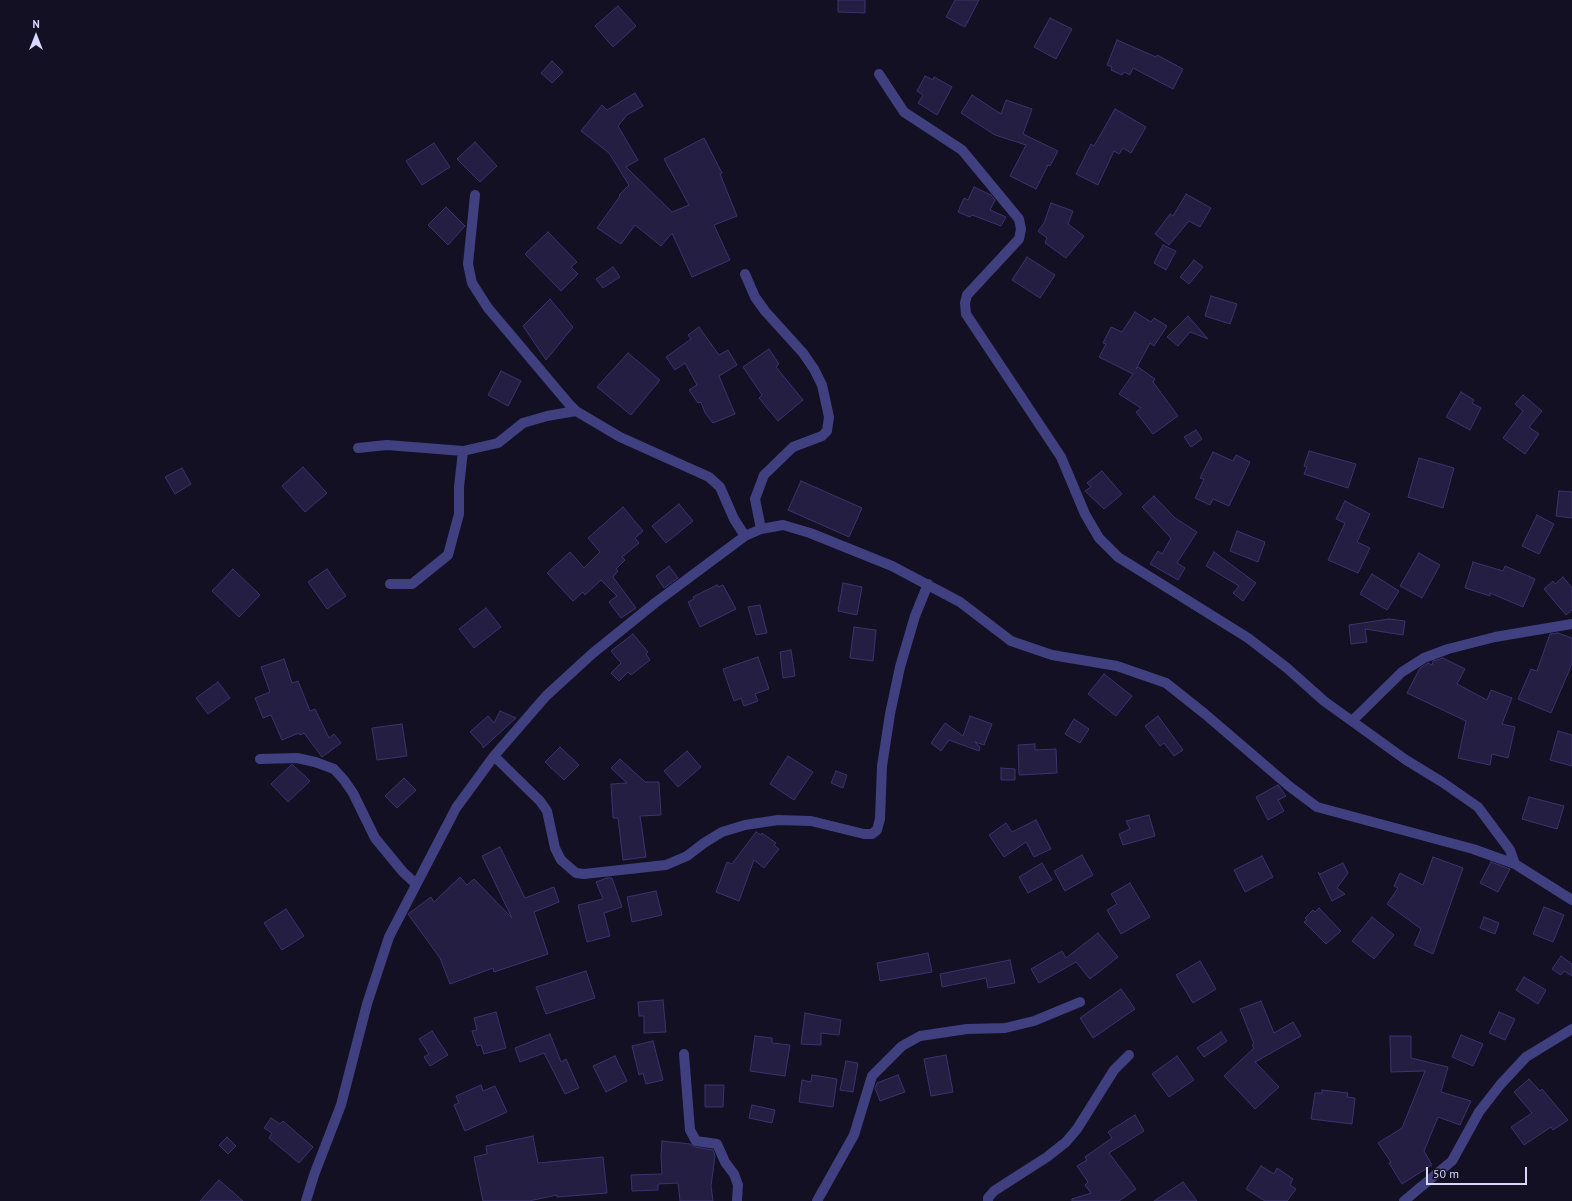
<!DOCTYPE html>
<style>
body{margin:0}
#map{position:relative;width:1572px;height:1201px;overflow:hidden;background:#131024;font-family:"PT Sans",sans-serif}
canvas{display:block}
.north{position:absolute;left:16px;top:16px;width:40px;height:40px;-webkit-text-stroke:3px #131024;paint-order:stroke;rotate:0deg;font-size:11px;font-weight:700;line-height:16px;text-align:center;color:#dad7fc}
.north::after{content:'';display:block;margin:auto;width:14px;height:18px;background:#dad7fc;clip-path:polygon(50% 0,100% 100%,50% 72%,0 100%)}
.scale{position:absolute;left:1426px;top:1167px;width:101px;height:18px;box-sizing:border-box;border:2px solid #dad7fc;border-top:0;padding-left:5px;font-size:12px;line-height:14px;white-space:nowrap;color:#dad7fc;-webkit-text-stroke:3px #131024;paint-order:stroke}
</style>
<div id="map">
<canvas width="1572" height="1201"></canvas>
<div class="north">N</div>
<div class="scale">50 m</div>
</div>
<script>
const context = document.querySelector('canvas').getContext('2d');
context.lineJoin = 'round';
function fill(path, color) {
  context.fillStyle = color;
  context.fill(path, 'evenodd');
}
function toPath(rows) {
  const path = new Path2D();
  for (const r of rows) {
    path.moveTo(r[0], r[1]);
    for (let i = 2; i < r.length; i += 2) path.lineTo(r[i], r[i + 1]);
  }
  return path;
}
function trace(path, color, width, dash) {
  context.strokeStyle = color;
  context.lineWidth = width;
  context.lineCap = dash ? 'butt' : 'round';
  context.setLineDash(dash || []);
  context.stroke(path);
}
const building = toPath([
 [838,0,865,0,865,13,838,12,838,0],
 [955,0,979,0,965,27,946,17,955,0],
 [618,6,636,26,613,47,595,26,618,6],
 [1050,18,1072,29,1056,59,1034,47,1050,18],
 [1117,40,1156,57,1157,55,1183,69,1173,89,1133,68,1130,75,1124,72,1122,75,1111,70,1112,67,1107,65,1117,40],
 [552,61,563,72,552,83,541,73,552,61],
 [925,76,933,80,934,77,952,87,937,115,918,103,923,95,917,91,925,76],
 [635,93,643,106,627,115,618,126,638,160,626,167,672,212,689,205,664,159,704,138,722,173,720,174,737,216,714,225,730,260,692,277,672,233,661,246,635,225,621,244,597,228,620,196,619,195,629,185,609,153,581,131,602,105,607,110,635,93],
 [972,95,1001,114,1006,100,1032,109,1023,134,1058,151,1050,166,1048,165,1036,189,1010,176,1026,145,995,135,961,113,972,95],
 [1115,109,1146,127,1131,153,1123,148,1119,154,1114,151,1098,185,1076,174,1091,144,1094,146,1115,109],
 [475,142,497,166,480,182,457,159,475,142],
 [434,143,450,167,422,185,406,161,434,143],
 [974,187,991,195,995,200,990,210,1006,217,1001,226,972,215,970,217,958,212,964,198,968,200,974,187],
 [1186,194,1211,208,1200,227,1189,221,1169,245,1155,234,1170,214,1173,216,1186,194],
 [1051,203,1073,211,1068,224,1084,236,1066,258,1045,243,1047,238,1038,231,1044,223,1051,203],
 [446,207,465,226,448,245,428,225,446,207],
 [548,232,577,262,571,267,578,274,561,291,525,254,548,232],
 [1163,245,1176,251,1166,270,1154,263,1163,245],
 [1027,257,1055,275,1040,298,1012,280,1027,257],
 [1194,260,1203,267,1189,284,1180,277,1194,260],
 [613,267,620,277,603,288,596,279,613,267],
 [1211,296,1237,304,1230,324,1205,316,1211,296],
 [550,299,573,327,546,360,523,326,550,299],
 [1135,312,1151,322,1154,318,1167,326,1154,346,1150,343,1136,369,1138,367,1155,379,1153,382,1178,416,1153,434,1136,412,1141,408,1119,394,1133,374,1099,357,1106,344,1103,343,1111,327,1122,332,1135,312],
 [1188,316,1208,339,1190,332,1178,346,1167,337,1188,316],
 [699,327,719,355,728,350,737,365,719,376,735,414,713,423,705,413,701,402,698,403,689,390,697,385,685,363,675,370,666,357,691,339,688,335,699,327],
 [769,349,779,364,776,367,803,400,778,421,759,398,762,395,743,367,769,349],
 [628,353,660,380,631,415,597,387,628,353],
 [501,371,521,381,508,406,488,395,501,371],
 [1461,392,1474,400,1472,403,1481,408,1470,430,1446,417,1461,392],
 [1523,395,1542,411,1529,427,1539,434,1525,454,1503,438,1523,411,1515,404,1523,395],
 [1196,430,1202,439,1191,447,1184,437,1196,430],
 [1309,451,1356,464,1348,488,1304,474,1307,467,1304,466,1309,451],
 [1213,452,1233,461,1236,455,1250,462,1229,506,1213,499,1210,505,1195,498,1204,479,1200,478,1213,452],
 [1419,458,1454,468,1443,508,1408,497,1419,458],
 [303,467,327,493,305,512,282,486,303,467],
 [182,468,191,484,175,494,165,477,182,468],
 [1102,471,1122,494,1104,509,1085,491,1091,487,1087,483,1102,471],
 [801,481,862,508,849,537,788,510,801,481],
 [1559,491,1572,492,1572,518,1556,516,1559,491],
 [1154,496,1175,518,1197,532,1177,563,1185,568,1178,580,1150,564,1158,551,1162,554,1171,538,1142,507,1154,496],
 [1345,501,1370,514,1357,542,1370,548,1358,573,1328,560,1345,523,1336,519,1345,501],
 [679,504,693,521,666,543,652,526,679,504],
 [623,507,643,531,635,538,639,543,622,557,625,560,616,569,618,571,613,577,636,608,621,618,609,602,617,596,601,580,585,595,583,592,573,601,547,573,570,552,584,568,600,552,588,538,623,507],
 [1537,515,1554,524,1539,554,1522,546,1537,515],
 [1237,531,1265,542,1258,562,1230,551,1237,531],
 [1214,552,1256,583,1243,601,1233,593,1239,586,1206,566,1214,552],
 [1419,553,1440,565,1422,598,1400,586,1419,553],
 [1473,562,1503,571,1505,566,1535,579,1523,607,1490,593,1490,596,1465,588,1473,562],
 [669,566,678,578,664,588,656,576,669,566],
 [233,569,260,595,239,617,212,591,233,569],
 [327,569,346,596,327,609,308,582,327,569],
 [1372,574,1399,591,1387,610,1360,594,1372,574],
 [1563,577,1572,588,1572,610,1566,615,1544,589,1553,581,1555,584,1563,577],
 [843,583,862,587,857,615,838,611,843,583],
 [717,585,718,587,723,585,736,609,700,627,688,602,694,599,693,597,717,585],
 [760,605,767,633,756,635,748,607,760,605],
 [486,608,501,627,474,648,459,629,486,608],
 [1389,619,1405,621,1403,635,1365,629,1367,642,1351,644,1349,625,1389,619],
 [854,627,876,630,873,661,850,658,854,627],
 [1558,633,1572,638,1572,664,1551,713,1518,699,1531,669,1537,671,1550,634,1558,633],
 [633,634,648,652,646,654,650,660,631,675,628,672,619,681,611,673,621,663,611,651,633,634],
 [791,650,795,676,783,678,780,652,791,650],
 [758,657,769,689,755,694,758,701,744,706,741,698,734,701,723,669,758,657],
 [1443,658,1465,669,1457,684,1487,700,1491,690,1512,698,1502,724,1515,727,1508,758,1492,754,1490,765,1458,758,1466,721,1407,693,1420,668,1428,663,1432,665,1433,661,1443,658],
 [284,659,292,683,298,681,310,711,315,709,329,738,334,734,341,743,322,757,304,733,300,735,299,733,282,740,271,715,263,718,255,698,270,692,261,667,284,659],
 [1104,674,1132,696,1116,716,1088,694,1104,674],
 [218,682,230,698,208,714,196,698,218,682],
 [500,711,516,718,483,748,483,746,470,732,488,716,494,723,500,711],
 [970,716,992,724,984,745,975,742,980,747,979,751,949,740,941,751,931,743,945,723,963,736,970,716],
 [1158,716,1183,750,1174,756,1164,743,1160,746,1145,726,1158,716],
 [1074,719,1089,729,1080,743,1065,734,1074,719],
 [402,724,407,756,377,760,372,728,402,724],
 [1558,731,1572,735,1572,766,1550,760,1558,731],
 [1035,744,1035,750,1056,749,1057,773,1019,775,1018,745,1035,744],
 [560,747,579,765,564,780,545,762,560,747],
 [687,751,701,767,678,787,664,771,687,751],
 [788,756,813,772,794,800,770,784,788,756],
 [620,759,645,782,659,782,661,815,640,816,646,857,623,860,618,818,613,818,611,784,627,783,611,768,620,759],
 [291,765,293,765,310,781,288,802,271,784,291,765],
 [1001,768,1015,769,1015,780,1001,780,1001,768],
 [836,771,847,775,843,788,831,783,836,771],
 [404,778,416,790,397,808,385,796,404,778],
 [1278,785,1286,796,1278,800,1284,811,1268,820,1256,797,1278,785],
 [1529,797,1564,806,1557,829,1522,819,1529,797],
 [1149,815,1155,836,1123,845,1119,834,1130,829,1126,821,1149,815],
 [1036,820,1051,849,1034,857,1026,842,1004,857,989,835,1006,823,1012,832,1036,820],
 [756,832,761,835,762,833,776,843,774,845,779,849,764,868,754,860,739,901,716,892,727,862,732,864,756,832],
 [500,847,525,898,554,887,559,902,534,912,548,954,494,972,493,968,450,984,440,958,408,914,431,897,434,902,460,877,467,885,474,879,512,918,482,856,500,847],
 [1082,855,1093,875,1065,891,1054,871,1082,855],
 [1262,856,1273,877,1245,892,1234,870,1262,856],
 [1433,857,1463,868,1433,954,1414,945,1421,929,1387,904,1398,888,1394,886,1400,873,1423,885,1433,857],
 [1491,862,1510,869,1498,892,1480,883,1491,862],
 [1042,863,1052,880,1028,893,1019,877,1042,863],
 [1343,863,1348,873,1337,888,1345,894,1332,901,1318,872,1320,874,1343,863],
 [607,878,612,878,622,907,604,913,610,936,587,942,578,905,603,899,596,882,607,878],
 [1130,883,1150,917,1121,934,1107,910,1117,904,1111,894,1130,883],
 [656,891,662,915,632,922,627,897,656,891],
 [1544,907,1564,915,1553,942,1533,934,1544,907],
 [1319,908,1341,931,1326,944,1304,922,1307,920,1305,918,1313,910,1315,912,1319,908],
 [286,909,304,936,282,950,264,923,286,909],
 [1372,917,1394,935,1374,959,1352,941,1372,917],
 [1484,917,1499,923,1495,934,1480,928,1484,917],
 [1098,933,1118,957,1090,979,1076,962,1039,983,1031,969,1062,951,1066,958,1098,933],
 [928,953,932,972,880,981,877,963,928,953],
 [1561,956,1572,964,1572,976,1564,971,1561,975,1552,969,1561,956],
 [1010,960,1015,983,988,988,986,978,942,987,940,974,1010,960],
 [1200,961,1216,989,1193,1003,1176,975,1200,961],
 [586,971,595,998,546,1014,536,987,586,971],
 [1524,977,1546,990,1538,1004,1516,990,1524,977],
 [1121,989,1135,1009,1093,1038,1080,1018,1121,989],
 [663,1000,666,1032,644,1033,644,1016,639,1016,638,1002,663,1000],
 [1261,1001,1274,1033,1293,1022,1301,1036,1255,1062,1279,1087,1255,1109,1224,1076,1254,1048,1252,1045,1254,1044,1240,1009,1261,1001],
 [496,1012,506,1048,484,1054,481,1045,477,1046,472,1031,477,1030,474,1018,496,1012],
 [1499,1012,1515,1019,1505,1040,1489,1033,1499,1012],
 [805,1013,841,1020,839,1035,821,1033,821,1045,801,1044,805,1013],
 [432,1031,448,1055,430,1066,424,1057,429,1054,419,1039,432,1031],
 [1221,1032,1227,1041,1204,1057,1197,1048,1221,1032],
 [550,1034,561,1062,566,1059,579,1088,565,1094,544,1053,520,1062,515,1048,550,1034],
 [1461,1035,1483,1044,1473,1066,1452,1057,1461,1035],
 [755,1036,772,1038,772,1043,790,1045,785,1076,750,1071,755,1036],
 [1390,1036,1411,1036,1411,1058,1448,1067,1441,1092,1471,1101,1460,1125,1438,1117,1424,1151,1432,1165,1402,1184,1389,1163,1391,1162,1378,1143,1402,1128,1425,1071,1391,1072,1390,1036],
 [653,1041,663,1080,646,1084,643,1073,639,1075,632,1046,653,1041],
 [946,1055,953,1092,931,1096,924,1059,946,1055],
 [615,1056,627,1081,606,1092,593,1066,615,1056],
 [1177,1056,1194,1080,1169,1097,1152,1074,1177,1056],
 [846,1061,858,1063,853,1092,840,1090,846,1061],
 [812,1075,837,1079,833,1107,799,1102,802,1080,811,1082,812,1075],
 [898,1075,905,1092,880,1101,875,1088,877,1083,898,1075],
 [1529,1079,1540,1091,1542,1089,1568,1120,1553,1130,1551,1127,1524,1145,1511,1127,1532,1113,1514,1092,1529,1079],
 [481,1085,483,1091,495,1086,507,1112,465,1131,454,1105,459,1103,456,1096,481,1085],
 [705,1085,724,1085,723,1107,705,1107,705,1085],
 [1322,1090,1348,1093,1347,1097,1355,1098,1352,1124,1311,1119,1315,1093,1322,1093,1322,1090],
 [752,1105,775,1110,772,1123,749,1118,752,1105],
 [1135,1115,1144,1131,1109,1153,1136,1189,1119,1201,1072,1201,1072,1199,1091,1193,1085,1185,1088,1182,1077,1166,1087,1160,1085,1157,1112,1138,1108,1132,1135,1115],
 [271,1118,280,1124,283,1121,313,1147,299,1163,269,1138,272,1133,264,1128,271,1118],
 [533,1136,538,1163,603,1157,607,1193,557,1197,557,1195,529,1201,483,1201,474,1157,487,1154,486,1146,533,1136],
 [227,1137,236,1146,228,1154,219,1145,227,1137],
 [662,1141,690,1144,695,1147,713,1150,715,1156,711,1186,713,1201,680,1201,678,1183,658,1184,658,1190,632,1191,631,1175,662,1174,661,1156,662,1141],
 [1261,1166,1274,1174,1277,1168,1293,1179,1290,1185,1296,1189,1287,1201,1265,1201,1246,1189,1261,1166],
 [219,1180,243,1201,200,1201,219,1180],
 [1183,1182,1197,1201,1154,1201,1183,1182]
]);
fill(building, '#251e43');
trace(building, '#3d326e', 1);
trace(toPath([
 [879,74,904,112,962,150,1019,219,1021,229,1019,239,967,295,965,303,966,314,1061,457,1085,514,1099,538,1118,557,1248,638,1287,668,1324,701,1406,760,1442,782,1478,807,1510,850,1515,864],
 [475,195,468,264,472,283,488,308,569,404,576,411,620,437,709,477,720,487,734,519,745,536],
 [745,274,755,297,765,311,803,353,814,369,822,385,829,417,827,431,822,436,793,447,764,475,755,499,761,529],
 [358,448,387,445,463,451,498,443,523,423,547,416,576,411],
 [390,584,412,584,448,555,459,514,459,487,463,451],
 [1352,721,1402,672,1424,658,1448,649,1495,637,1572,624],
 [494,756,540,801,547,811,555,848,561,860,576,873,584,874,666,865,687,856,704,843,722,832,745,825,778,820,811,821,864,834,872,834,877,830,880,819,882,766,890,714,900,667,915,616,928,584],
 [260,759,297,758,315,762,334,769,344,780,353,793,375,838,403,872,416,884],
 [684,1054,690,1130,696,1141,717,1144,725,1162,734,1174,738,1185,737,1201],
 [306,1201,314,1175,341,1105,367,1004,389,937,456,808,494,756,546,696,593,653,655,603,745,536,761,529,783,525,810,533,892,566,960,602,1011,641,1052,655,1117,666,1166,683,1205,714,1289,786,1317,807,1473,849,1515,864,1572,900],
 [817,1201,854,1135,872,1076,902,1046,920,1036,967,1029,1005,1028,1034,1021,1080,1002],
 [988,1201,988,1198,994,1191,1047,1157,1066,1142,1077,1129,1114,1070,1129,1055],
 [1404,1201,1452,1161,1479,1112,1500,1085,1526,1057,1572,1029]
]), '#403f7f', 10);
</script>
